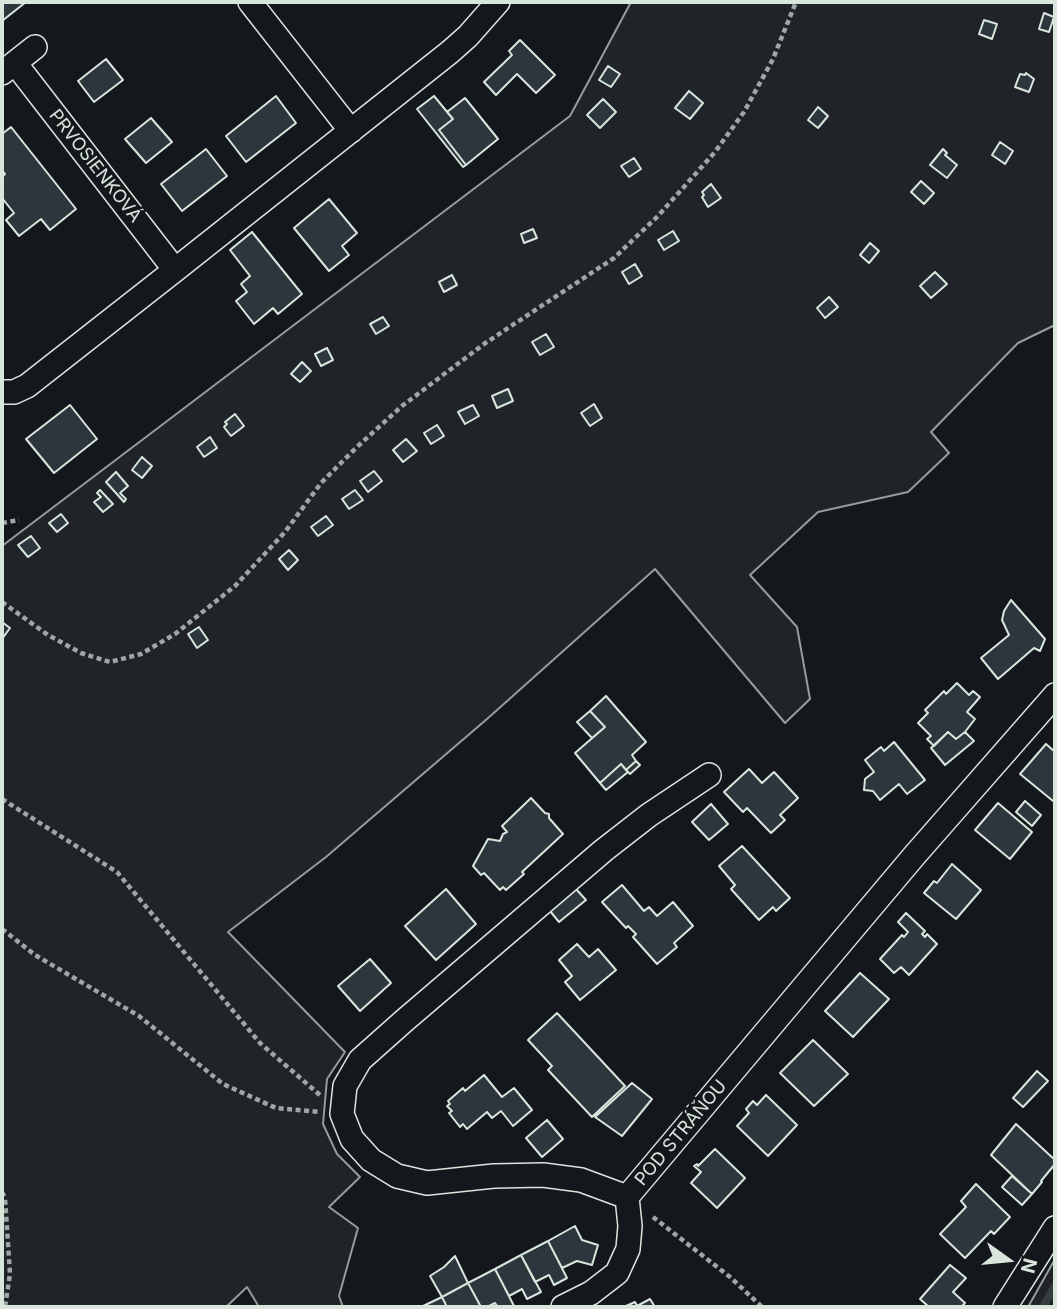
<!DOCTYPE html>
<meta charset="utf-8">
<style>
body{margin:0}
#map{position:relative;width:1057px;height:1309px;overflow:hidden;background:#14181c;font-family:Inter,sans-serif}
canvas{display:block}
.frame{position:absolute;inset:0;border:4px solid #d8e6dc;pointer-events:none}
.north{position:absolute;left:973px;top:1225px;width:70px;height:70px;-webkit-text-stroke:5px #14181c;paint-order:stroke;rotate:105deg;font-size:19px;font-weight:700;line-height:28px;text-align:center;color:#d8e6dc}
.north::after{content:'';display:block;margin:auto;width:24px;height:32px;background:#d8e6dc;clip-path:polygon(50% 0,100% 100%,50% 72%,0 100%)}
</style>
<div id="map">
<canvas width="1057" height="1309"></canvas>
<div class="frame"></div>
<div class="north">N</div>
</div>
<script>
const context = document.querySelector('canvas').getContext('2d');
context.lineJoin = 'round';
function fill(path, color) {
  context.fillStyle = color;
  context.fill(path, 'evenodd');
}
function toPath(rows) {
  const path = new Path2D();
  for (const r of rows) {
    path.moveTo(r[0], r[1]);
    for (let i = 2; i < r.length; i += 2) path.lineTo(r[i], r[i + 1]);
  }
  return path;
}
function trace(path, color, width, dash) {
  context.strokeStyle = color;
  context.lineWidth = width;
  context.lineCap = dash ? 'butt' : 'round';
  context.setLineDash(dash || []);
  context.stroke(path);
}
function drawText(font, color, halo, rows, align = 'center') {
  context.font = font + ' Inter,sans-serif';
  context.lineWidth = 5;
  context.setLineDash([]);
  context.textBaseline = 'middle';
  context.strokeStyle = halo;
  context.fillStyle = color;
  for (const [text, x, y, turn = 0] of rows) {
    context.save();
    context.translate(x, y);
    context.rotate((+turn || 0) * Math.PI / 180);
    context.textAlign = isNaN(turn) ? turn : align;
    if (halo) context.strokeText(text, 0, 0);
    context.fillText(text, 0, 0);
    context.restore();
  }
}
const green = toPath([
 [631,2,1055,2,1055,325,1018,343,931,432,949,453,908,492,818,512,750,575,797,627,810,699,785,723,655,569,487,719,326,857,228,932,345,1052,327,1079,323,1124,337,1154,360,1177,329,1207,358,1228,339,1296,343,1307,259,1307,247,1287,226,1307,2,1307,2,546,570,116,631,2],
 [1055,1259,1055,1307,1028,1307,1055,1259]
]);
fill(green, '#202428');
trace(green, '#939e99', 2);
trace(toPath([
 [1043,1307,1055,1286]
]), '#363b3e', 8);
const building = toPath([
 [2,2,26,2,2,21,2,2],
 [1044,13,1054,17,1049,32,1039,29,1044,13],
 [984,20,997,24,992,39,979,34,984,20],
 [520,40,555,75,536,93,517,74,496,95,484,82,512,55,509,51,520,40],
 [106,59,123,80,94,102,78,81,106,59],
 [608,66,620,74,611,87,599,80,608,66],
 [1026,73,1034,79,1029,92,1015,87,1020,74,1025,75,1026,73],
 [689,91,703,103,690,119,675,108,689,91],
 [276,96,296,123,246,162,226,136,276,96],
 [434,96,453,119,439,130,466,165,463,167,417,109,434,96],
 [465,98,498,139,466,165,439,130,453,119,447,112,465,98],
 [603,99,616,112,600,128,587,115,603,99],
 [818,107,828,116,818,128,808,120,818,107],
 [151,118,172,142,146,163,125,139,151,118],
 [11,127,76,209,50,230,41,219,19,236,6,220,14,213,2,198,2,177,5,174,2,170,2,134,11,127],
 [1000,142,1013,151,1005,164,992,155,1000,142],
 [206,149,227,176,182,211,161,184,206,149],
 [943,149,947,153,945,155,957,165,947,178,930,165,943,149],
 [634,158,641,169,629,177,621,166,634,158],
 [921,181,934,193,924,204,911,192,921,181],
 [711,184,721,198,708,207,702,197,704,195,702,192,711,184],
 [329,199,357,233,342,246,349,255,329,271,294,228,329,199],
 [533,229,537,238,524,243,521,234,533,229],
 [673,231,679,241,664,250,658,240,673,231],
 [252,232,302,294,278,314,273,308,254,324,236,301,247,292,241,284,250,276,230,250,252,232],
 [870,243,879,251,869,263,860,255,870,243],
 [635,264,642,276,629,284,622,272,635,264],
 [935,272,947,284,931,298,920,286,935,272],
 [452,275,457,285,444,292,439,282,452,275],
 [829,297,838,307,825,318,817,308,829,297],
 [383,317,389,326,376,334,370,324,383,317],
 [546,334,554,347,540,355,532,342,546,334],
 [327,348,333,360,321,366,315,354,327,348],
 [302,362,311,371,300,382,291,374,302,362],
 [508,389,513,401,497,408,492,396,508,389],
 [594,404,602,418,590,426,581,413,594,404],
 [70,405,97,439,54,473,26,439,70,405],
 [473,405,479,416,465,424,458,412,473,405],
 [235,414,244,426,231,436,224,427,227,424,225,422,235,414],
 [437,425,444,436,431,444,424,433,437,425],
 [210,437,217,448,204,457,197,447,210,437],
 [406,439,417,451,403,462,393,450,406,439],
 [142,457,152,466,142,478,132,470,142,457],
 [374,471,382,481,368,492,360,481,374,471],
 [116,472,128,486,120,493,126,499,124,502,106,482,116,472],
 [100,490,113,504,103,512,94,502,101,497,97,493,100,490],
 [355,490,363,500,349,509,342,499,355,490],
 [61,514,68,523,57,532,49,523,61,514],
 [326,516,333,525,318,536,311,527,326,516],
 [31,536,40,548,28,557,18,545,31,536],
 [289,550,298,560,288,570,279,559,289,550],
 [1011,600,1045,639,1040,651,1034,648,998,679,981,658,1009,635,1002,620,1004,611,1011,600],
 [2,622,10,628,2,639,2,622],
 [199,627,208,640,197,648,188,634,199,627],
 [957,683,969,695,973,691,980,697,967,712,975,719,965,732,956,739,948,732,934,746,927,739,931,736,918,723,928,713,925,710,944,691,946,694,957,683],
 [606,696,646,742,632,755,636,761,626,770,621,764,600,783,575,753,605,727,590,711,606,696],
 [590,711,605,727,592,738,577,722,590,711],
 [948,732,956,739,965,732,974,741,945,765,931,748,948,732],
 [894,742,925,780,907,794,899,784,880,800,873,791,864,790,865,779,874,772,865,760,881,747,884,751,894,742],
 [1046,744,1055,752,1055,798,1053,801,1020,774,1046,744],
 [636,761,640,765,630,774,626,770,636,761],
 [621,764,628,772,606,790,600,783,621,764],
 [749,769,762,783,774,772,798,798,780,815,785,820,771,833,747,808,743,812,724,792,749,769],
 [531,798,545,813,549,814,549,818,563,834,522,872,524,874,506,890,503,887,500,890,484,873,481,875,473,866,488,839,500,841,503,834,507,832,502,826,531,798],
 [1025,801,1041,815,1032,826,1016,812,1025,801],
 [998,803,1032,832,1010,859,975,830,998,803],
 [711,804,728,824,709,840,692,822,711,804],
 [742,846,790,898,776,911,773,907,759,920,731,889,735,885,719,866,742,846],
 [952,864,981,890,956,919,924,893,934,881,937,883,952,864],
 [622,885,644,911,649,907,657,916,673,902,693,926,674,943,677,947,657,964,633,937,636,934,628,926,626,928,602,902,622,885],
 [446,889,476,924,436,960,405,926,446,889],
 [576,889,586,900,559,922,550,911,576,889],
 [906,913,925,931,922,934,925,937,927,934,937,944,909,975,901,967,894,973,880,959,902,935,904,937,908,932,898,922,906,913],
 [577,944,589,957,598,949,616,970,580,1000,565,982,572,976,559,960,577,944],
 [370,959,391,983,360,1011,338,986,370,959],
 [860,973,889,999,853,1037,825,1011,860,973],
 [557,1013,625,1086,592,1117,548,1070,552,1066,528,1040,557,1013],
 [813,1040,848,1074,814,1106,780,1073,813,1040],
 [1037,1071,1048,1081,1023,1107,1013,1098,1037,1071],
 [484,1075,502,1097,514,1088,532,1110,513,1126,501,1111,492,1118,487,1112,467,1129,463,1124,460,1127,449,1113,452,1111,447,1106,450,1104,448,1101,463,1088,465,1091,484,1075],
 [632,1083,652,1099,622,1136,595,1117,632,1083],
 [766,1095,797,1125,768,1156,737,1126,749,1113,746,1109,753,1101,757,1105,766,1095],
 [547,1120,563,1139,542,1157,526,1138,547,1120],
 [1016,1124,1055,1160,1055,1164,1041,1181,1042,1182,1032,1194,991,1155,1016,1124],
 [715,1149,745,1178,717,1208,691,1183,701,1172,694,1166,697,1164,698,1166,715,1149],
 [1012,1176,1032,1194,1022,1205,1002,1187,1012,1176],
 [976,1184,1010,1217,994,1234,991,1231,965,1258,940,1234,966,1207,961,1201,976,1184],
 [575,1226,582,1240,598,1245,592,1265,577,1261,562,1268,548,1241,575,1226],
 [548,1241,567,1278,554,1285,549,1275,535,1282,521,1255,548,1241],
 [521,1255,541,1292,527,1299,522,1289,509,1296,495,1269,521,1255],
 [455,1256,468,1283,442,1297,430,1276,444,1267,455,1256],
 [950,1265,966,1278,953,1292,965,1303,961,1307,929,1307,920,1299,950,1265],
 [495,1269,514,1306,511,1307,498,1307,495,1303,487,1307,481,1307,468,1283,495,1269],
 [468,1283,481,1307,447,1307,442,1297,468,1283],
 [442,1297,447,1307,421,1307,442,1297],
 [650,1299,655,1307,626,1306,635,1302,637,1306,650,1299]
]);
fill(building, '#2c363c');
trace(building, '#d8e6dc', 2);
const street = toPath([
 [250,2,351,131],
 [15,63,175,270],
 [2,73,35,47],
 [2,392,14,392,27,386,175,270,450,52,468,36,498,2],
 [627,1197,581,1180,543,1175,494,1176,427,1183,397,1176,371,1160,352,1139,342,1114,345,1086,360,1060,405,1020,604,850,649,815,709,775],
 [627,1197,914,856,1055,695],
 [563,1307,591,1293,617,1273,628,1249,630,1226,627,1197],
 [1005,1307,1055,1228]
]);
trace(street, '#d8e6dc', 26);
trace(toPath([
 [2,523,19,520],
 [2,602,48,635,81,653,110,662,141,654,175,634,235,586,285,532,321,483,358,446,402,406,484,344,614,258,658,216,715,152,744,112,773,59,796,2],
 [2,799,117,872,260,1043,321,1096],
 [2,929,35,955,139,1016,223,1084,276,1108,320,1112],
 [2,1192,5,1198,10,1274,5,1307],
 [653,1217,730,1277,762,1307]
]), '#9da8a2', 4.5, [5, 3.5]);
trace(street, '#14181c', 23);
drawText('18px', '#d8e6dc', '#14181c', [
 ["PRVOSIENKOVÁ",95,166,52],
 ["POD STRÁŇOU",681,1133,-50]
]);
</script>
